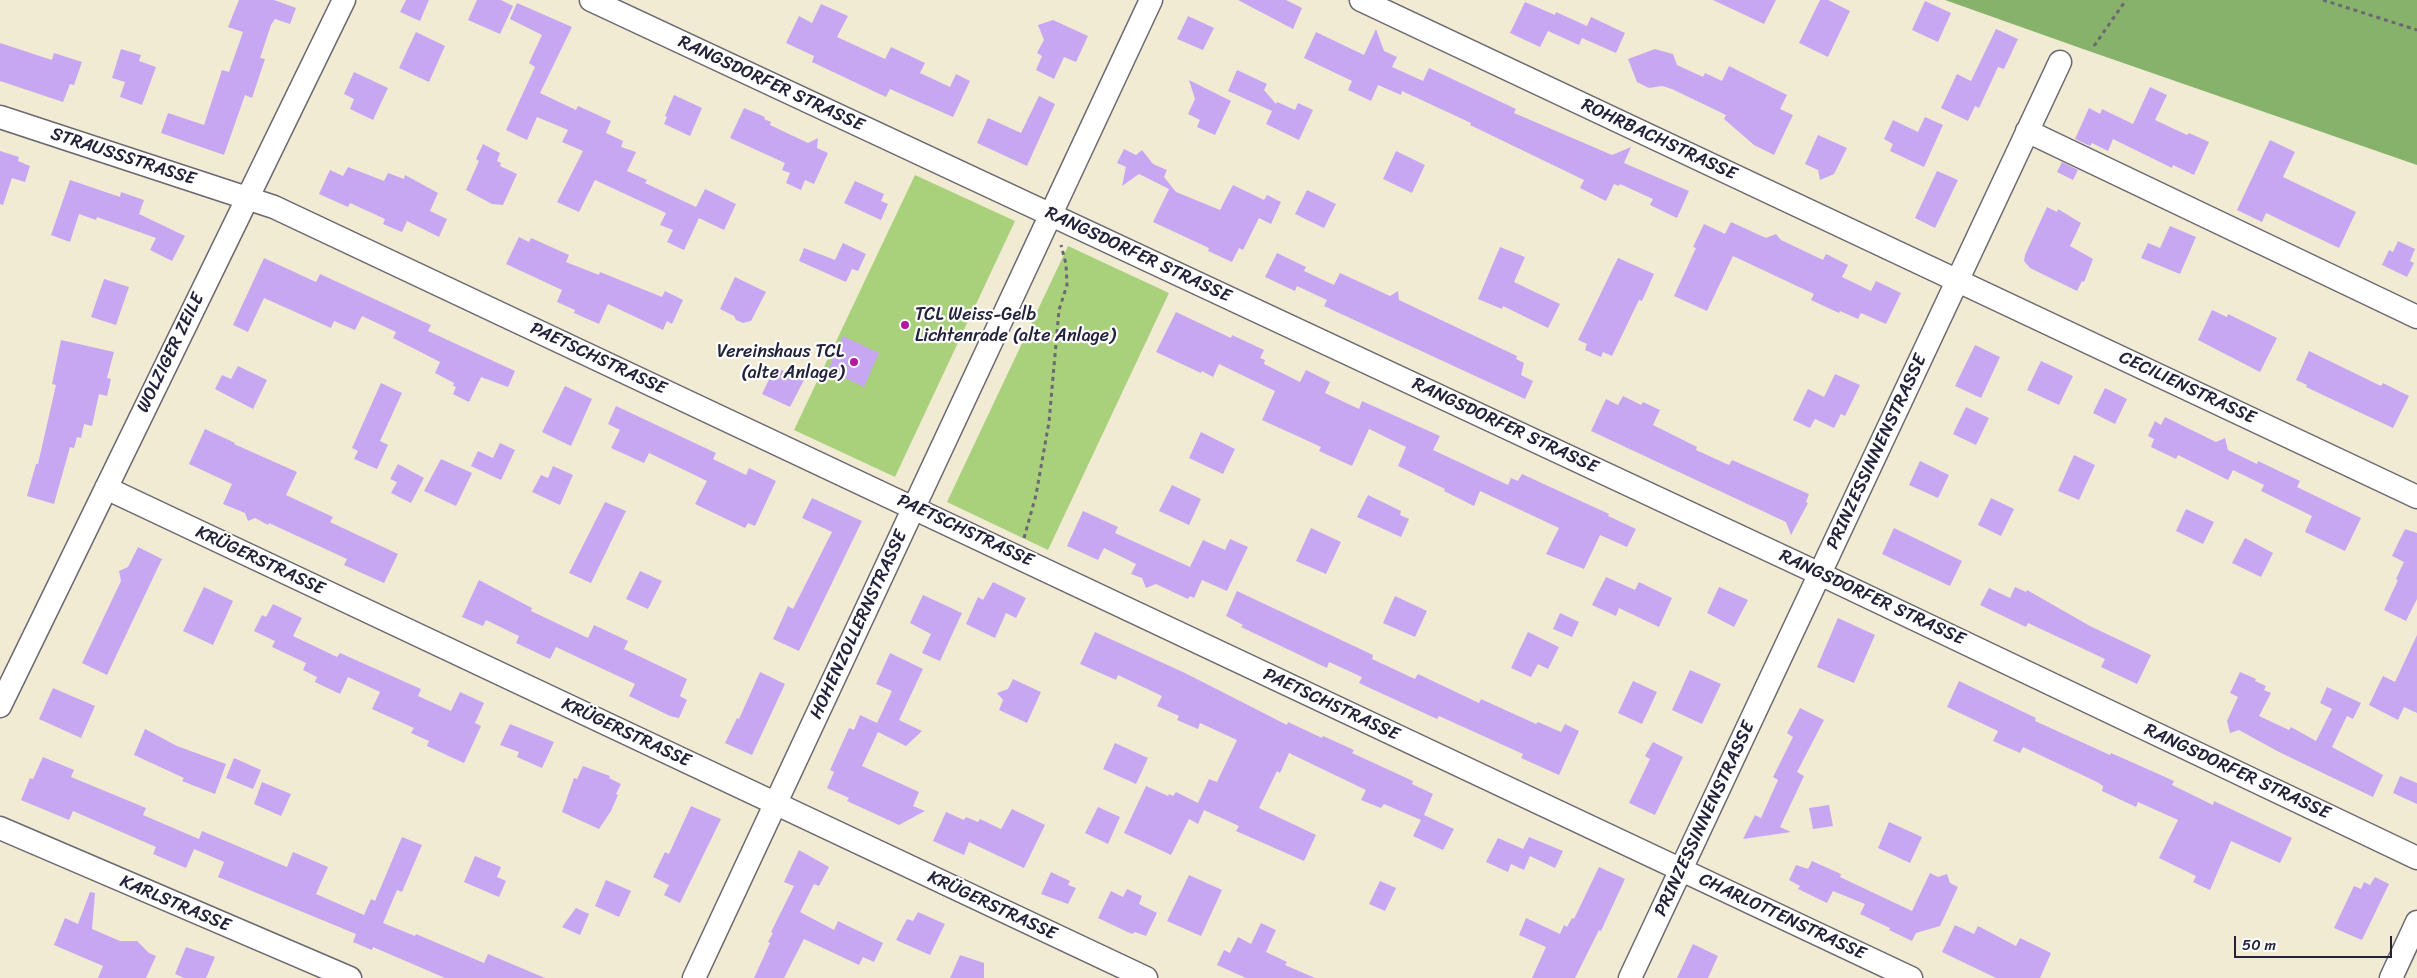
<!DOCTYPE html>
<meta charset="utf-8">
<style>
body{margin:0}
#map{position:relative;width:2417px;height:978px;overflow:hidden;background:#f2ebd4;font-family:Sriracha,sans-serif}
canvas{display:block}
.scale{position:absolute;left:2234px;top:936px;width:158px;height:22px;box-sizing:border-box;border:2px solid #22223b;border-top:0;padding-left:6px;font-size:15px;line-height:18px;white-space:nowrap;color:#22223b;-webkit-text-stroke:4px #fff;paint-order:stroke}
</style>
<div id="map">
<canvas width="2417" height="978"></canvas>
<div class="scale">50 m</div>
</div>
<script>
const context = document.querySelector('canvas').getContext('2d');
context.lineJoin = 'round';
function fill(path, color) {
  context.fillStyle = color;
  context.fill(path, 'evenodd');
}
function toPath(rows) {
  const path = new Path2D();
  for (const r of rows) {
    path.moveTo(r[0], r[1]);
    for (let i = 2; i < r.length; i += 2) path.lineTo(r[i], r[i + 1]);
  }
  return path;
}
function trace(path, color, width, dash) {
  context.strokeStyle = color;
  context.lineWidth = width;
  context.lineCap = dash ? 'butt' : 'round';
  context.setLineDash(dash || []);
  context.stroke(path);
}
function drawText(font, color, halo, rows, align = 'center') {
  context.font = font + ' Sriracha,sans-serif';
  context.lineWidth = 4.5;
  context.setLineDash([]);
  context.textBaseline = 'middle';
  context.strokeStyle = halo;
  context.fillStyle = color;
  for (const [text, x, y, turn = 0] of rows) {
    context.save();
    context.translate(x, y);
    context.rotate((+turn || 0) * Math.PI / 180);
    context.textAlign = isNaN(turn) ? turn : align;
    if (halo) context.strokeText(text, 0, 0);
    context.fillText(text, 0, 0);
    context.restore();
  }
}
fill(toPath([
 [915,175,1015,221,895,477,794,430],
 [1068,246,1169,293,1048,550,947,502]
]), '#a9d07b');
fill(toPath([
 [1945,0,2417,0,2417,165,2083,49]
]), '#86b26b');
fill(toPath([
 [239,0,274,0,296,8,290,24,275,19,271,25,260,58,265,59,252,98,245,95,224,155,161,133,168,113,204,125,222,70,229,72,243,32,228,27],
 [406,0,429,0,420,21,400,12],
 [477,0,501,0,513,6,500,34,468,20],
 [1238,0,1286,0,1302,8,1293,29],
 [1713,0,1776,0,1764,24],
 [1820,0,1828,0,1850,11,1828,57,1799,43],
 [1925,1,1951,13,1938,42,1912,30],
 [1525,2,1555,15,1556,12,1587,26,1591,17,1625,33,1616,53,1582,38,1579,45,1548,31,1540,47,1510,33],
 [517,3,572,27,540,93,576,110,578,106,611,121,606,133,623,141,621,147,636,152,627,171,647,180,645,183,696,207,705,189,736,204,724,230,699,218,684,250,667,242,673,230,660,225,666,213,595,180,579,212,557,202,583,151,562,142,568,130,537,117,527,140,506,130,535,67,529,63,542,35,510,19],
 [821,4,848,16,837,37,885,59,891,47,925,63,920,73,950,87,956,74,970,81,953,117,890,89,886,97,812,62,814,56,786,43,799,16,812,23],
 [1188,16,1214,28,1203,50,1177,39],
 [1053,20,1088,36,1076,62,1064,57,1054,79,1036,70,1042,56,1037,53,1044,40,1038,25],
 [1376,29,1384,51,1397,57,1392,67,1423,81,1429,68,1516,109,1514,113,1612,155,1631,147,1624,163,1689,191,1677,218,1650,205,1653,199,1620,184,1619,186,1614,184,1606,201,1580,188,1584,180,1470,125,1471,123,1402,91,1401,95,1378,85,1371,101,1348,90,1352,81,1304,58,1316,32,1364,55],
 [1996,29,2018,39,2004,69,1998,67,1979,108,1975,106,1968,121,1941,108,1957,74,1971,81],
 [416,32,445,46,429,82,399,68],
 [0,43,52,60,54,53,82,62,74,85,70,84,63,102,0,81],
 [121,49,141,55,139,61,156,67,142,105,120,97,125,82,112,78],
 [1655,49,1673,54,1677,65,1703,77,1705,73,1722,81,1729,66,1787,95,1780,109,1793,115,1774,155,1754,145,1724,119,1726,115,1672,89,1662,86,1649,88,1637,82,1628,59],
 [1237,70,1267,84,1264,90,1276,104,1277,102,1295,110,1298,103,1313,110,1299,140,1266,124,1272,111,1228,91],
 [354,72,388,88,373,120,350,109,354,99,344,94],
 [1189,80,1231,101,1215,135,1197,127,1200,120,1188,114,1195,99],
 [2150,87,2167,95,2155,120,2187,135,2189,133,2209,142,2194,175,2173,165,2172,168,2113,139,2108,151,2092,143,2090,146,2075,139,2089,108,2100,114,2102,109,2133,124],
 [674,95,702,108,690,136,664,124,667,117,665,116],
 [1039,96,1055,104,1027,166,977,143,988,118,1021,133],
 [744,108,765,117,764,119,771,122,770,125,808,143,818,138,817,148,828,153,814,184,805,180,801,190,786,183,790,173,782,170,785,163,730,138],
 [1925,117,1943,125,1924,167,1890,151,1893,144,1884,139,1893,120,1918,132],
 [1818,135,1847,148,1834,174,1820,180,1818,170,1805,164],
 [2270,140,2295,152,2283,177,2356,212,2339,248,2266,213,2262,222,2237,210],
 [483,144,500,153,497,161,501,163,500,166,517,174,503,205,492,204,466,190,479,161,476,159],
 [1124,149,1136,155,1142,150,1153,164,1167,170,1164,177,1176,192,1220,210,1233,185,1264,200,1267,195,1281,202,1271,224,1259,218,1243,250,1239,248,1232,262,1208,251,1209,248,1153,222,1169,189,1139,174,1122,186,1126,167,1117,163],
 [0,151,19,157,18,161,30,166,25,182,12,178,3,205,0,204],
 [1396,151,1425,165,1412,193,1383,179],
 [2062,162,2078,170,2073,180,2057,172],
 [348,167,384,181,388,173,404,179,405,175,438,193,430,211,447,219,439,237,407,221,402,232,383,224,385,219,350,203,348,207,319,194,330,170,343,176],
 [1937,171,1958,180,1935,228,1915,218],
 [70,180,120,197,121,192,144,200,139,214,185,236,172,261,150,250,156,238,97,217,96,220,79,214,70,242,51,235],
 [855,181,884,194,881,201,888,204,881,220,844,203],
 [1307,190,1336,204,1324,228,1295,214],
 [2047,207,2057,212,2058,209,2081,223,2070,246,2093,259,2084,282,2082,281,2077,291,2030,268,2024,261,2025,255],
 [1731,222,1766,238,1776,234,1781,240,1823,260,1826,254,1848,265,1842,277,1871,291,1876,281,1901,293,1886,324,1861,313,1858,319,1840,311,1839,313,1811,300,1814,294,1733,256,1707,311,1674,296,1696,248,1693,247,1704,224,1725,234],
 [2170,226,2196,237,2180,274,2141,258,2148,243,2160,248],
 [519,237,529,242,531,238,569,255,566,262,599,275,600,272,662,297,665,291,683,300,672,324,667,321,663,330,608,304,599,324,574,313,575,310,557,302,562,290,506,264],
 [2398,241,2415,249,2410,261,2414,263,2407,277,2382,265,2389,250,2393,252],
 [843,243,866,254,858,271,852,269,846,282,799,261,804,248,835,260],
 [1500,247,1525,257,1514,282,1560,304,1548,328,1503,306,1502,309,1478,299],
 [1277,253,1306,267,1304,271,1334,285,1340,273,1390,296,1398,291,1399,300,1517,356,1516,359,1524,363,1521,375,1533,381,1525,399,1324,306,1327,300,1297,286,1295,291,1265,277],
 [264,258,316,282,320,274,431,325,428,331,515,371,508,387,481,377,469,402,453,394,456,387,453,386,454,383,435,373,440,362,393,338,396,332,362,316,355,330,334,321,331,328,264,298,248,332,233,325],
 [1618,258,1654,274,1642,301,1639,300,1612,356,1603,352,1601,357,1585,350,1587,344,1578,340],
 [735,277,766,292,751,321,743,323,736,320,734,316,720,309],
 [104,279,129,287,116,325,91,317],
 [2212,310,2227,317,2228,314,2277,338,2260,372,2198,340],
 [1176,312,1231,338,1232,335,1264,350,1260,358,1265,360,1264,364,1300,382,1306,370,1330,382,1325,393,1359,409,1362,401,1440,436,1433,450,1508,485,1511,478,1518,481,1522,474,1609,514,1608,516,1636,529,1627,547,1600,535,1584,569,1546,554,1559,528,1480,491,1474,506,1444,491,1445,489,1398,466,1406,447,1369,429,1352,466,1319,451,1321,447,1319,446,1262,420,1275,391,1219,364,1213,377,1202,371,1201,373,1156,352],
 [843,336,879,353,864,387,828,370],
 [61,340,114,352,107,378,111,379,107,396,99,394,92,426,84,424,81,438,77,437,74,448,70,447,54,504,27,496,36,464,38,464,56,385,52,384],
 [1975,345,2000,357,1981,398,1955,386],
 [2309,351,2381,386,2383,383,2409,396,2393,428,2306,387,2307,385,2296,380],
 [2041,361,2073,376,2059,405,2027,390],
 [238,366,267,380,253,409,215,389,222,375,231,379],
 [775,367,804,380,790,407,762,394],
 [1835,374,1860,385,1845,416,1841,414,1834,428,1815,419,1810,428,1793,420,1808,389,1824,397],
 [381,383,402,393,380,441,388,445,377,469,354,459,358,451,352,448],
 [565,386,592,399,571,446,542,432],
 [2105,388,2127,399,2115,424,2093,413],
 [1623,396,1641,405,1643,402,1660,410,1653,425,1697,447,1696,450,1729,465,1732,460,1809,494,1806,502,1808,503,1791,535,1786,522,1591,431,1606,399,1618,405],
 [616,406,716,453,713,459,746,475,749,468,776,481,755,526,748,523,745,528,695,504,707,481,649,453,644,463,611,448,620,430,608,424],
 [1966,407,1989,418,1976,445,1953,434],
 [2165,417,2216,442,2225,438,2228,450,2257,464,2258,461,2300,481,2297,487,2361,518,2345,551,2305,532,2312,516,2261,491,2264,485,2233,470,2228,480,2178,455,2176,459,2151,447,2154,439,2148,436,2155,421,2161,425],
 [205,429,235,443,234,444,297,472,286,495,333,517,330,522,398,554,384,583,344,565,347,559,269,523,268,525,255,518,248,521,245,513,223,504,232,484,189,464],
 [1201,432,1235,449,1223,474,1189,458],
 [500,443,515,450,501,480,471,466,478,451,493,458],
 [2074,455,2095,465,2079,500,2058,491],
 [441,459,472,473,456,506,424,491],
 [1920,461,1949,475,1938,498,1909,485],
 [398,464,424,478,411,503,391,493,397,482,390,479],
 [553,466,573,475,560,505,532,492,541,475,548,478],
 [1172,485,1201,499,1189,525,1159,511],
 [1368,495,1401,511,1400,515,1409,519,1401,537,1357,517],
 [812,498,862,521,799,651,773,639,788,606,793,609,832,532,802,518],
 [1991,498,2014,509,2001,536,1978,525],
 [605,502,626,511,591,583,569,573],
 [2186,509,2214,522,2203,544,2176,531],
 [1083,511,1118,527,1115,533,1190,567,1203,540,1225,550,1230,539,1248,547,1227,591,1202,580,1194,598,1190,596,1188,599,1156,584,1146,588,1142,578,1131,574,1136,564,1104,548,1098,560,1067,546],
 [1311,528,1341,542,1326,574,1296,561],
 [1894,528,1962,561,1950,586,1882,554],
 [2405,529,2417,533,2417,599,2406,621,2384,610,2398,580,2396,579,2404,562,2392,556],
 [2245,538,2273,553,2261,577,2232,563],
 [138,547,162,559,107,675,82,663,121,581,119,571,128,567],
 [640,571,662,581,648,609,626,599],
 [1606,577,1635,590,1639,582,1672,598,1659,627,1619,608,1616,616,1592,605],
 [479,580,532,608,531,611,588,638,594,625,628,641,624,649,687,679,680,696,687,700,679,718,670,716,629,696,635,684,556,647,550,659,516,643,519,636,486,620,483,626,462,617],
 [993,582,1026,598,1016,618,1006,613,995,638,966,624,978,597,983,600],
 [204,587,233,601,213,645,183,631],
 [1719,587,1748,600,1734,627,1707,613],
 [2015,587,2026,592,2027,590,2090,626,2151,655,2137,684,2101,667,2105,659,2028,623,2026,627,1980,605,1989,588,2010,598],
 [1237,591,1373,655,1372,659,1415,679,1418,674,1479,703,1481,699,1536,724,1538,722,1561,732,1565,724,1579,731,1559,775,1521,758,1523,754,1439,716,1437,719,1359,683,1362,677,1329,662,1327,668,1241,627,1243,625,1226,616],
 [923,595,962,613,940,661,922,653,931,634,910,623],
 [1395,596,1427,611,1415,637,1383,623],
 [273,604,302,618,293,636,337,657,340,653,421,689,418,696,451,711,460,692,484,703,475,723,481,726,464,763,427,746,429,741,411,733,414,728,372,709,380,692,348,677,340,694,315,682,317,677,303,670,306,663,272,647,275,641,254,631,262,615,266,617],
 [1560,613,1579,622,1572,637,1553,629],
 [1838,618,1875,635,1854,683,1817,667],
 [1095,632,1185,673,1287,725,1288,722,1322,738,1323,736,1354,750,1352,753,1413,781,1412,784,1433,794,1424,815,1454,829,1443,850,1413,836,1421,820,1384,804,1381,808,1361,800,1366,790,1289,753,1280,773,1277,771,1259,808,1316,835,1304,861,1236,831,1239,826,1204,810,1198,824,1189,819,1171,855,1124,833,1146,786,1168,796,1169,794,1173,796,1176,792,1198,803,1209,779,1217,782,1237,740,1200,723,1198,729,1177,720,1179,716,1157,706,1162,696,1118,675,1116,680,1080,664],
 [1528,632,1559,647,1548,669,1538,664,1531,677,1511,668],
 [2417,635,2417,713,2404,707,2398,720,2369,705,2383,676,2395,682],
 [890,653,923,669,899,720,922,731,906,746,878,732,862,766,919,792,913,806,925,811,899,825,847,801,849,798,827,788,834,772,830,770,849,728,854,730,860,715,877,723,892,691,876,684],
 [1690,670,1721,684,1702,724,1672,710],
 [760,672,785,684,752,755,725,743,737,718,739,719],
 [2240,672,2256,679,2255,681,2266,686,2264,690,2271,693,2259,716,2289,730,2291,727,2316,741,2332,709,2320,703,2327,687,2361,703,2353,719,2347,716,2332,747,2383,775,2373,797,2279,752,2239,730,2230,733,2227,721,2238,697,2230,693],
 [1013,679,1041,692,1027,723,999,710,1003,700,997,693,1008,689],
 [1633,681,1657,692,1642,724,1618,713],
 [1959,681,2036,718,2035,721,2110,755,2111,753,2136,764,2174,781,2172,785,2213,805,2214,801,2292,838,2280,863,2231,841,2210,890,2193,882,2196,876,2159,858,2178,820,2138,802,2136,807,2102,791,2103,786,2097,782,2023,747,2020,753,1993,741,1998,731,1947,707],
 [53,688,95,706,81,738,39,719],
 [1800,708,1824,720,1797,772,1804,776,1780,827,1791,832,1743,839,1755,815,1761,818,1778,780,1773,777,1793,737,1787,733],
 [510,724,554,742,542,768,517,757,519,752,500,745],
 [145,729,177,746,226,764,215,794,182,781,184,778,134,755],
 [1653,742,1683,757,1655,815,1629,803,1650,759,1645,756],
 [1115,743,1148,758,1136,784,1103,769],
 [43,757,74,770,71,777,146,808,143,815,199,839,202,831,287,867,293,852,328,867,316,894,364,915,371,899,375,901,402,837,422,845,402,892,397,890,383,923,415,936,416,934,484,963,488,954,545,978,445,978,373,947,372,950,353,942,356,934,218,877,224,862,194,849,186,868,153,854,156,847,73,811,69,820,21,800,30,778,33,779],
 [234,758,261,770,253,789,226,778],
 [583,766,610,776,609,778,621,784,616,794,618,795,611,811,599,829,562,812,574,778,577,779],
 [2400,776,2417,783,2417,804,2393,793],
 [262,782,291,794,281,816,254,804],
 [1829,805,1833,826,1813,829,1809,808],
 [691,806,721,819,680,903,664,895,669,885,653,877,665,852,669,854],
 [1098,807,1120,817,1108,844,1085,833],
 [1012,809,1045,825,1024,868,969,842,964,855,933,841,946,812,964,820,966,817,978,822,980,819,1001,829],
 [1889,822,1922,837,1910,863,1878,848],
 [1529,837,1563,851,1555,868,1530,856,1524,870,1511,864,1508,872,1486,862,1498,838,1523,849],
 [799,850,829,867,819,886,814,884,800,912,834,930,838,921,883,943,874,962,863,957,859,965,804,939,784,978,754,978,770,943,768,942,773,933,771,932,794,886,784,882],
 [475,856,501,867,497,877,506,881,499,897,464,882],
 [1812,861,1841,874,1840,877,1912,911,1930,873,1938,877,1947,874,1950,883,1958,887,1940,926,1916,933,1912,941,1889,930,1890,928,1860,914,1865,904,1833,891,1827,903,1798,889,1800,886,1789,880,1796,865,1808,869],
 [1599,867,1625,879,1601,931,1599,930,1575,978,1532,978,1546,947,1519,935,1526,918,1560,934,1564,925,1567,927,1572,918,1574,919],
 [1051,872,1070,881,1068,885,1076,888,1068,904,1041,894],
 [1189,875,1222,890,1201,936,1167,921],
 [2375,877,2389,884,2362,940,2334,928,2354,886,2361,889,2364,882,2370,885],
 [606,880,631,891,619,917,595,906],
 [1380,881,1396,888,1385,911,1369,904],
 [1127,889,1142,896,1139,904,1157,913,1146,936,1135,932,1132,934,1098,918,1111,891,1123,897],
 [90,892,95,893,92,929,120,941,137,941,149,953,156,956,146,978,98,978,103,966,54,945,65,918,78,924],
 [576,908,589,914,580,935,562,927],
 [918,912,945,924,930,955,896,940,907,919,913,921],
 [1261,923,1276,930,1266,952,1287,962,1285,965,1315,978,1246,978,1217,965,1224,950,1230,953,1238,937,1251,944],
 [1955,925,1974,934,1978,926,2016,946,2020,938,2051,953,2040,978,1996,978,1942,952],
 [1693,944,1718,956,1708,978,1677,978],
 [186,947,215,957,206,978,184,978,175,974],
 [960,955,984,963,984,978,950,978]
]), '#c7a7f2');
const minor = toPath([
 [591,0,1820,574,2417,858],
 [1361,0,2417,497],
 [0,117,274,207,1911,978],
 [2027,131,2417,317],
 [106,488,1146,978],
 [0,706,344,0],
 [0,828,350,978],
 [694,978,1151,0],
 [1630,978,2060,62],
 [2391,978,2417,922]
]);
trace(minor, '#6b6871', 25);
trace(toPath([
 [2323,0,2417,30],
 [2094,46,2126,0],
 [1024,538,1036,495,1049,422,1059,310,1067,285,1066,264,1061,245]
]), '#6b6871', 3, [4, 4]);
trace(minor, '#fff', 22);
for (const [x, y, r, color] of [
 [905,325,5,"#b5179e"],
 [854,362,5,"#b5179e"]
]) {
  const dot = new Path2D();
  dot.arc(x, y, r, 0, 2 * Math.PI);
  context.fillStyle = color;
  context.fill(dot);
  trace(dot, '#fff', 2);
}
drawText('18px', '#22223b', '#fff', [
 ["RANGSDORFER STRASSE",771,84,25],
 ["ROHRBACHSTRASSE",1659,140,25],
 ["STRAUSSSTRASSE",123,157,18],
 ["RANGSDORFER STRASSE",1138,255,25],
 ["WOLZIGER ZEILE",171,353,-64],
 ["PAETSCHSTRASSE",598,359,25],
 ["CECILIENSTRASSE",2187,388,25],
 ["RANGSDORFER STRASSE",1505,426,25],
 ["PRINZESSINNENSTRASSE",1877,452,-65],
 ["PAETSCHSTRASSE",965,531,25],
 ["KRÜGERSTRASSE",260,561,25],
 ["RANGSDORFER STRASSE",1872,598,25],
 ["HOHENZOLLERNSTRASSE",859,625,-65],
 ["PAETSCHSTRASSE",1331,705,25],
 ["KRÜGERSTRASSE",626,733,25],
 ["RANGSDORFER STRASSE",2237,772,25],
 ["PRINZESSINNENSTRASSE",1705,819,-65],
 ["KARLSTRASSE",175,904,23],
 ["KRÜGERSTRASSE",992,906,25],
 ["CHARLOTTENSTRASSE",1782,917,25]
]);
drawText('18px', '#22223b', '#fff', [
 ["TCL Weiss-Gelb",915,315],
 ["Lichtenrade (alte Anlage)",915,336],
 ["Vereinshaus TCL",844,352,"right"],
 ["(alte Anlage)",844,373,"right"]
], 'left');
</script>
